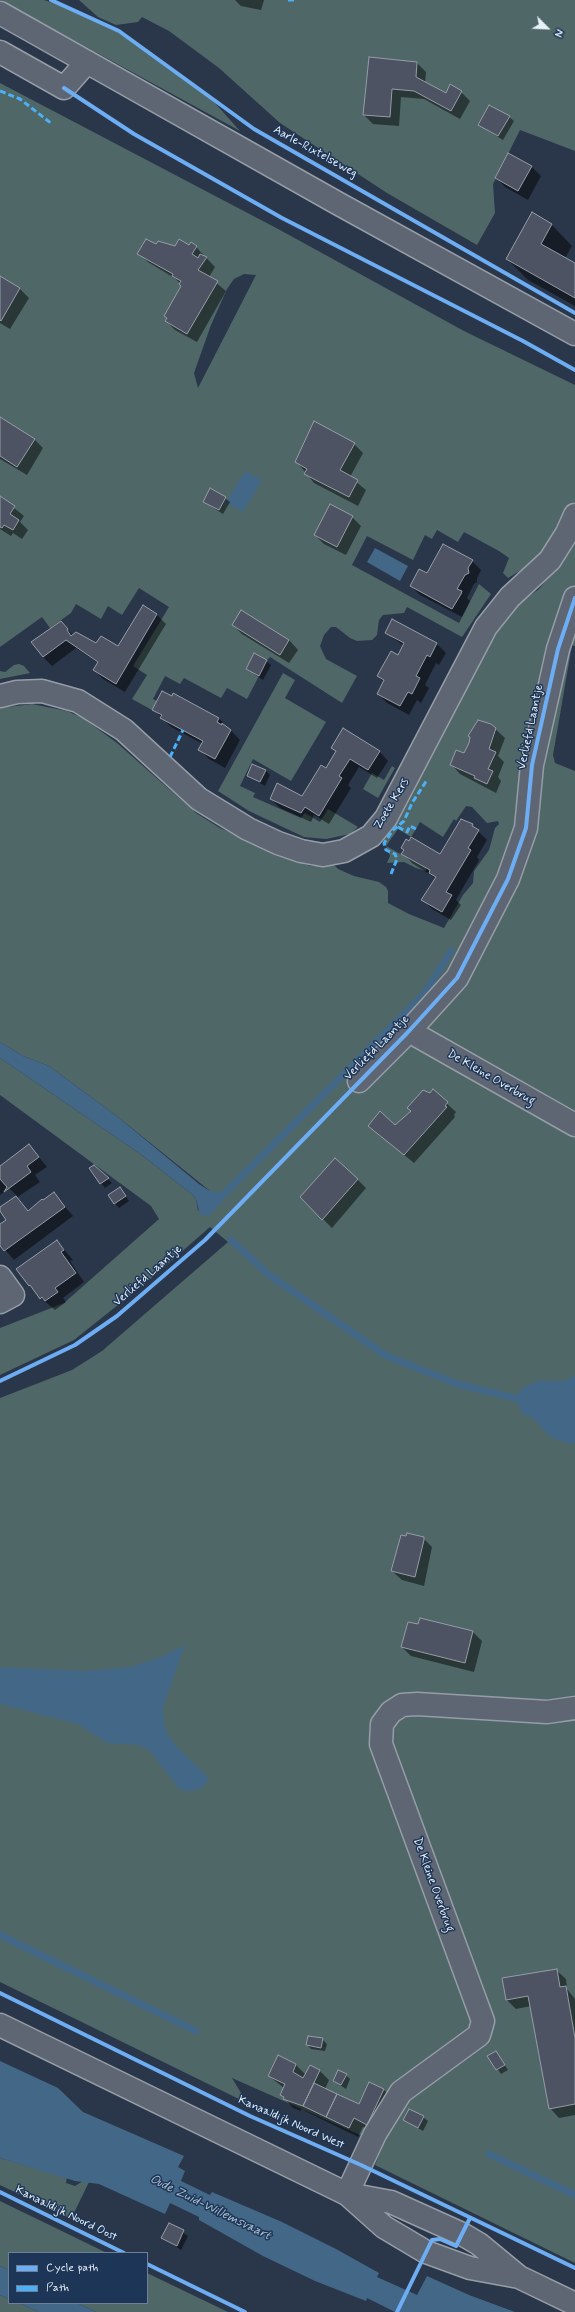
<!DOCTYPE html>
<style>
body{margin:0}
#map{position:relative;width:575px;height:2312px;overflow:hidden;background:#2a374a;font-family:Mynerve,sans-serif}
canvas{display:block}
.legend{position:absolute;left:8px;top:2252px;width:140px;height:52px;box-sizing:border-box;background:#1d3557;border:1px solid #6e8097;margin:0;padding:5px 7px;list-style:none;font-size:12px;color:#e8f1f8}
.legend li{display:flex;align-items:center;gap:8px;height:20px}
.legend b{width:20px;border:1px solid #6e8097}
.north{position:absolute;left:527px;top:8px;width:40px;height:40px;-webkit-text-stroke:3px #1d3557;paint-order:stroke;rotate:114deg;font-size:11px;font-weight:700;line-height:16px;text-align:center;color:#e8f1f8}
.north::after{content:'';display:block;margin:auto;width:14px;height:18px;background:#e8f1f8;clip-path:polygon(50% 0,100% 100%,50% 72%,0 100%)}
</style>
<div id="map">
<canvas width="575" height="2312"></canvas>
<ul class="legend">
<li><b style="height:5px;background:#6dadf4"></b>Cycle path</li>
<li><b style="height:5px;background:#4cb0f7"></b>Path</li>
</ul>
<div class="north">N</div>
</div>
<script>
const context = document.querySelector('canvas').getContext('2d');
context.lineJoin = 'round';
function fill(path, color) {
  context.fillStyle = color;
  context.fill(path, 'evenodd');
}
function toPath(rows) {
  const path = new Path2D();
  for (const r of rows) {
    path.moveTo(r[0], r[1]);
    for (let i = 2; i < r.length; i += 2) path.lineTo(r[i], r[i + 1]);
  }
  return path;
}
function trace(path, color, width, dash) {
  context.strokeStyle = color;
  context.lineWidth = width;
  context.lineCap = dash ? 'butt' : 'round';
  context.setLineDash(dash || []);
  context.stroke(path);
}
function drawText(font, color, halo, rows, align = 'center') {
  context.font = font + ' Mynerve,sans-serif';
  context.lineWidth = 3;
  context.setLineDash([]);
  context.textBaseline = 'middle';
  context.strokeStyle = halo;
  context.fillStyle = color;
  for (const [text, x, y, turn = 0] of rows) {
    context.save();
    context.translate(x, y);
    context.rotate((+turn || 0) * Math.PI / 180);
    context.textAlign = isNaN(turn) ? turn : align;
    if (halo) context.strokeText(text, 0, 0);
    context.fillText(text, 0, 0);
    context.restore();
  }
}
fill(toPath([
 [0,0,44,0,66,7,115,30,151,52,215,103,240,131],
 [79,0,575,0,575,151,520,130,493,184,495,213,477,245,387,193,280,123,219,68,169,31,142,17,138,22,116,25,98,17],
 [0,83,280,230,464,331,575,385,575,501,554,538,528,566,508,578,503,573,509,558,499,551,464,532,458,542,437,530,432,539,425,535,413,560,367,536,352,565,459,623,479,584,491,594,462,637,407,607,404,613,383,615,379,620,377,635,372,640,357,641,350,638,336,627,331,627,324,635,320,646,326,659,357,676,342,703,270,657,267,660,254,653,246,669,259,676,247,699,227,688,221,698,184,678,180,684,165,676,153,699,157,701,152,710,132,699,147,675,133,666,169,607,139,588,122,615,108,606,101,619,76,604,71,613,50,628,42,617,0,647],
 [244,274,256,275,198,388,194,373,211,325,227,289,234,279],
 [575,544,575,646,572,645,553,755,555,763,575,771,575,2263,375,2165,383,2145,232,2078,247,2103,0,1982,0,1398,72,1370,102,1351,228,1242,210,1227,148,1281,74,1340,0,1375,0,1328,64,1303,159,1219,151,1206,0,1095,0,1058,139,1153,193,1195,196,1199,198,1211,210,1191,118,1117,49,1066,23,1056,0,1042,0,708,32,704,67,711,83,718,117,743,196,813,220,828,304,864,311,866,334,865,338,869,354,876,379,882,386,887,388,891,388,903,409,914,444,928,463,895,473,883,474,871,489,850,495,828,499,824,498,821,487,823,472,807,466,806,456,821,454,819,443,837,420,822,411,837,398,829,386,846,426,868,426,871,416,868,404,862,387,863,390,856,383,838,422,769,431,758,491,641,505,619,520,602,539,589],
 [19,664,24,666,30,673,0,679,0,671,5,672,14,665],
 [283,673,295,680,285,698,326,722,291,781,253,759,240,786,255,793,253,797,301,818,305,813,320,822,328,809,358,827,350,834,326,839,304,837,249,811,218,791],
 [392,766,395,768,378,798,363,789,372,773,384,780],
 [0,2158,67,2177,66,2183,75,2186,83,2181,89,2182,71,2219,0,2185],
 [0,2201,107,2253,9,2253,9,2270,0,2266],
 [147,2273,228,2312,96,2312,77,2303,147,2303],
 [0,2295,9,2299,9,2303,19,2303,39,2312,0,2312]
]), '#4f6767');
fill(toPath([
 [245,471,262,480,243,512,226,503],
 [375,548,408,566,400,581,367,562],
 [0,1042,23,1056,49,1066,118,1117,199,1184,210,1191,219,1192,223,1201,209,1216,200,1215,196,1199,193,1195,139,1153,0,1058],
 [575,1376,575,1443,569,1444,550,1437,532,1417,523,1415,515,1398,524,1387,538,1381,564,1381],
 [185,1645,163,1707,164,1723,168,1735,179,1749,208,1777,207,1782,202,1788,193,1791,180,1790,149,1750,138,1745,107,1743,78,1724,0,1704,0,1667,84,1671,130,1667,161,1657],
 [0,2061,58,2088,83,2112,184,2156,178,2167,185,2171,181,2181,210,2195,212,2192,282,2222,336,2249,379,2273,377,2277,417,2295,427,2276,469,2295,515,2312,395,2312,367,2298,366,2301,315,2281,263,2256,199,2220,199,2217,170,2203,165,2214,99,2184,75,2181,0,2158],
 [0,2266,9,2270,9,2299,0,2295],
 [19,2303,77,2303,96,2312,39,2312]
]), '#436787');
fill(toPath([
 [235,0,264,0,261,10,241,6],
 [370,58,417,63,426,72,425,83,446,94,461,92,470,101,460,119,424,99,401,97,399,126,373,124,364,115],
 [509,117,514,121,503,140,479,125],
 [508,154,532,167,541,176,528,200,505,187,496,178],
 [532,214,552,225,572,246,565,258,575,264,575,306,528,280,507,259],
 [157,245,175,248,196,247,215,267,209,277,226,291,197,342,175,330,166,321,182,286,176,279,148,262,139,253],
 [0,277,20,289,29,298,10,329,0,323],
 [0,418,34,439,43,448,27,475,0,459],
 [354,444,363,453,350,477,366,490,358,506,314,483,297,462],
 [0,497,24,516,20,522,28,530,22,539,13,533,11,536,0,529],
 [225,498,230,502,223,514,204,502],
 [352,517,361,526,346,555,324,544,315,535],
 [472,561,481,570,477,578,477,582,474,584,467,598,470,601,462,617,420,595,411,586,428,574],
 [143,607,157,615,166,624,125,692,103,679,94,670,98,663,76,648,52,666,43,657,60,622,73,635,97,645,118,648],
 [393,621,437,644,446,653,439,665,436,663,425,685,429,688,421,703,417,700,409,715,387,703,378,694,384,682,378,676,398,656,404,646,386,633],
 [233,625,289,640,298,650,289,663,242,634],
 [266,661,271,665,263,680,247,669],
 [173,698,219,718,240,740,225,768,209,759,200,750,203,744,171,727,153,709],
 [491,725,505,738,498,756,504,762,498,777,501,781,496,793,460,774,451,764,465,755],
 [379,751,388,761,377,778,359,767,348,785,351,788,329,824,314,815,311,822,280,808,271,799,303,797,326,769,337,752],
 [266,770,270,775,265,786,248,776],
 [472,825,487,840,477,857,479,860,456,900,461,905,451,920,432,909,423,900,437,879,412,863,403,853,440,855],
 [433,1091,456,1112,454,1115,455,1117,414,1163,369,1126,395,1126],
 [29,1145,47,1167,35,1175,40,1182,16,1198,29,1212,54,1194,73,1216,14,1260,0,1244,0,1225,7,1220,0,1208,17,1196,9,1188,0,1195,0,1167],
 [94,1166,108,1179,112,1183,105,1188,90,1169],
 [357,1179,366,1188,332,1228,323,1219],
 [119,1188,129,1201,119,1208,109,1196],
 [57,1241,73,1260,70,1261,84,1282,63,1298,66,1302,55,1310,41,1298,18,1269],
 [423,1538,432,1547,424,1586,402,1580,392,1571],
 [473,1632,482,1641,474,1672,411,1656,402,1647],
 [556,1970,566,1979,567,1989,575,1999,575,2115,559,2118,550,2108,531,2006,516,2009,507,2000],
 [322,2039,327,2044,325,2051,311,2049,307,2045],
 [496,2052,508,2070,501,2074,489,2056],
 [278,2056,296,2065,306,2075,310,2066,320,2071,329,2080,325,2089,359,2106,370,2083,384,2090,393,2099,377,2133,363,2127,358,2137,301,2109,301,2111,293,2108,281,2094,284,2088,269,2076],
 [346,2075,350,2079,346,2089,334,2081],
 [423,2117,428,2121,423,2131,404,2120],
 [169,2224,188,2236,181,2250,163,2238]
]), '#0007');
trace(toPath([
 [215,1203,424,994,451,951],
 [231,1240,268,1274,385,1355,457,1384,515,1398,525,1398],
 [0,1935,196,2031],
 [489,2154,575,2195]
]), '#436787', 7);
const building = toPath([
 [369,57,417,62,416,77,446,93,450,84,462,91,451,111,414,91,392,89,390,117,363,115,369,57],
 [489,105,510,116,498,136,478,125,489,105],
 [508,153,532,166,518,191,495,178,508,153],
 [532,212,552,224,541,244,575,263,575,298,506,259,532,212],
 [146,239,156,244,158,241,175,246,179,239,189,245,191,242,197,246,192,254,198,258,200,254,207,257,198,270,218,281,187,334,165,321,167,318,164,316,181,286,179,284,181,281,172,276,173,274,137,254,146,239],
 [0,276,20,288,1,321,0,320,0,276],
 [0,417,35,439,17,467,0,456,0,417],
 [314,421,355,443,340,470,358,480,349,497,304,474,307,469,295,462,314,421],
 [210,488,226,497,219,510,203,502,210,488],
 [0,496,15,506,10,514,19,520,13,530,4,525,2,528,0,527,0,496],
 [330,504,353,516,337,547,314,535,330,504],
 [443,544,473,560,468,568,469,573,465,575,457,589,462,591,461,594,452,609,410,586,419,569,427,573,443,544],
 [143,605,157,614,116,684,93,670,98,662,66,640,43,657,31,642,61,621,68,629,67,630,71,636,76,632,96,643,101,636,118,646,143,605],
 [241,610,289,640,280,655,232,625,241,610],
 [392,619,437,643,430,657,427,655,416,676,420,678,412,694,408,692,400,706,377,694,384,680,377,676,391,651,398,655,404,643,385,633,392,619],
 [254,653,267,660,259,676,246,669,254,653],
 [162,691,172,696,173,693,219,718,217,722,222,725,222,723,231,730,215,759,198,750,203,741,160,718,162,715,152,710,162,691],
 [478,720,491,724,496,728,489,749,496,752,488,769,493,771,487,784,474,778,475,776,450,765,456,750,464,753,469,743,470,737,468,736,478,720],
 [343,728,380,751,368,770,350,759,339,776,342,778,319,816,305,807,301,813,270,799,277,783,302,796,321,765,326,768,336,751,331,748,343,728],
 [252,764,266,770,260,782,247,776,252,764],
 [461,819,473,824,472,826,479,830,468,848,471,850,446,892,452,895,442,912,421,900,436,877,429,873,430,870,401,854,404,850,401,848,406,839,409,841,411,837,440,854,461,819],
 [433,1089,448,1102,445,1106,447,1107,404,1155,368,1126,380,1111,395,1125,411,1111,407,1108,423,1090,430,1093,433,1089],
 [29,1144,39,1157,27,1166,31,1172,4,1192,7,1187,0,1179,0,1166,29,1144],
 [335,1158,358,1179,322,1220,300,1197,335,1158],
 [94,1165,109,1178,100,1184,89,1168,94,1165],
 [120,1187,126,1196,114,1204,108,1195,120,1187],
 [54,1192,65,1207,4,1251,0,1246,0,1224,6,1220,0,1211,0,1207,16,1196,28,1211,42,1199,43,1200,54,1192],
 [57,1240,64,1250,61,1252,76,1273,55,1288,58,1292,45,1301,42,1297,40,1299,30,1285,29,1286,16,1269,57,1240],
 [407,1533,424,1537,424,1540,415,1577,391,1571,401,1535,406,1536,407,1533],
 [420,1618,473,1631,465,1663,401,1647,408,1622,418,1624,420,1618],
 [557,1969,560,1987,566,1986,575,2038,575,2104,549,2109,528,1996,506,2000,502,1978,557,1969],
 [308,2036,323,2038,321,2048,306,2045,308,2036],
 [496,2051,505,2065,496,2070,487,2056,496,2051],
 [278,2055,296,2064,293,2072,303,2078,310,2065,320,2070,303,2106,283,2099,284,2097,280,2095,285,2084,268,2076,278,2055],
 [338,2070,347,2074,341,2085,333,2081,338,2070],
 [369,2082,384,2089,367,2125,354,2118,349,2128,326,2117,337,2094,359,2104,369,2082],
 [314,2083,337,2094,326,2117,303,2106,314,2083],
 [409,2109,424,2116,418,2128,403,2120,409,2109],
 [169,2223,184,2230,177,2246,161,2238,169,2223]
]);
fill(building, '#4d5363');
trace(building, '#959da7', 1);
const street = toPath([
 [0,52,64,88,87,62],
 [0,696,17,692,42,691,78,701,124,730,199,799,248,829,278,843,301,851,323,855,344,851,371,836,386,818,486,627,510,597,550,560,567,533,575,515],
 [409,1031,575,1125],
 [359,1081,409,1031,457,978,508,879,526,828,532,765,558,649,575,598],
 [0,1277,13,1295,0,1302],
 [347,2194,375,2134,401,2092,479,2035,483,2021,381,1744,382,1724,391,1712,402,1705,417,1704,547,1712,575,1708]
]);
const secondary = toPath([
 [0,13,339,204,575,334],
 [0,2025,347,2194,384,2227,426,2252,470,2268,519,2277],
 [348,2194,391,2202,462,2234,479,2244,519,2277,575,2304]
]);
trace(street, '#959da7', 25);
trace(secondary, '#959da7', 25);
trace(street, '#5d6672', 22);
trace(secondary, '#5d6672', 22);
trace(toPath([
 [288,0,295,0],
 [0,91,20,99,52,124],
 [170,757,183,730],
 [398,827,407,832,410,826,416,829],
 [391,874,397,859,395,854,386,850,384,843,393,830,404,821,412,803,427,780]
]), '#4cb0f7', 3, [6, 3]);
trace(toPath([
 [51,0,119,31,254,129,575,313],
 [64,88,134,134,282,218,523,341,575,370],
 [0,1381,75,1345,117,1316,205,1240,409,1031,457,978,508,879,526,828,532,765,558,649,575,598],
 [0,1993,250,2116,361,2165,575,2268],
 [0,2192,124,2253],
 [147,2264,245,2312],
 [397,2312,432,2240,440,2239,456,2246,470,2218]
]), '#6dadf4', 4);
drawText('12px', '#e8f1f8', '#1d3557', [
 ["Aarle-Rixtelseweg",315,152,29],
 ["Verliefd Laantje",531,727,-78],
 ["Zoete Kers",392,804,-59],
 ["Verliefd Laantje",377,1048,-45],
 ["De Kleine Overbrug",491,1078,30],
 ["Verliefd Laantje",148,1276,-41],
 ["De Kleine Overbrug",433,1885,70],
 ["Kanaaldijk Noord West",291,2123,24],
 ["Kanaaldijk Noord Oost",66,2214,26]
]);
drawText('italic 13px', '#afc2d3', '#1d3557', [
 ["Oude Zuid-Willemsvaart",210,2208,26]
]);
</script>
